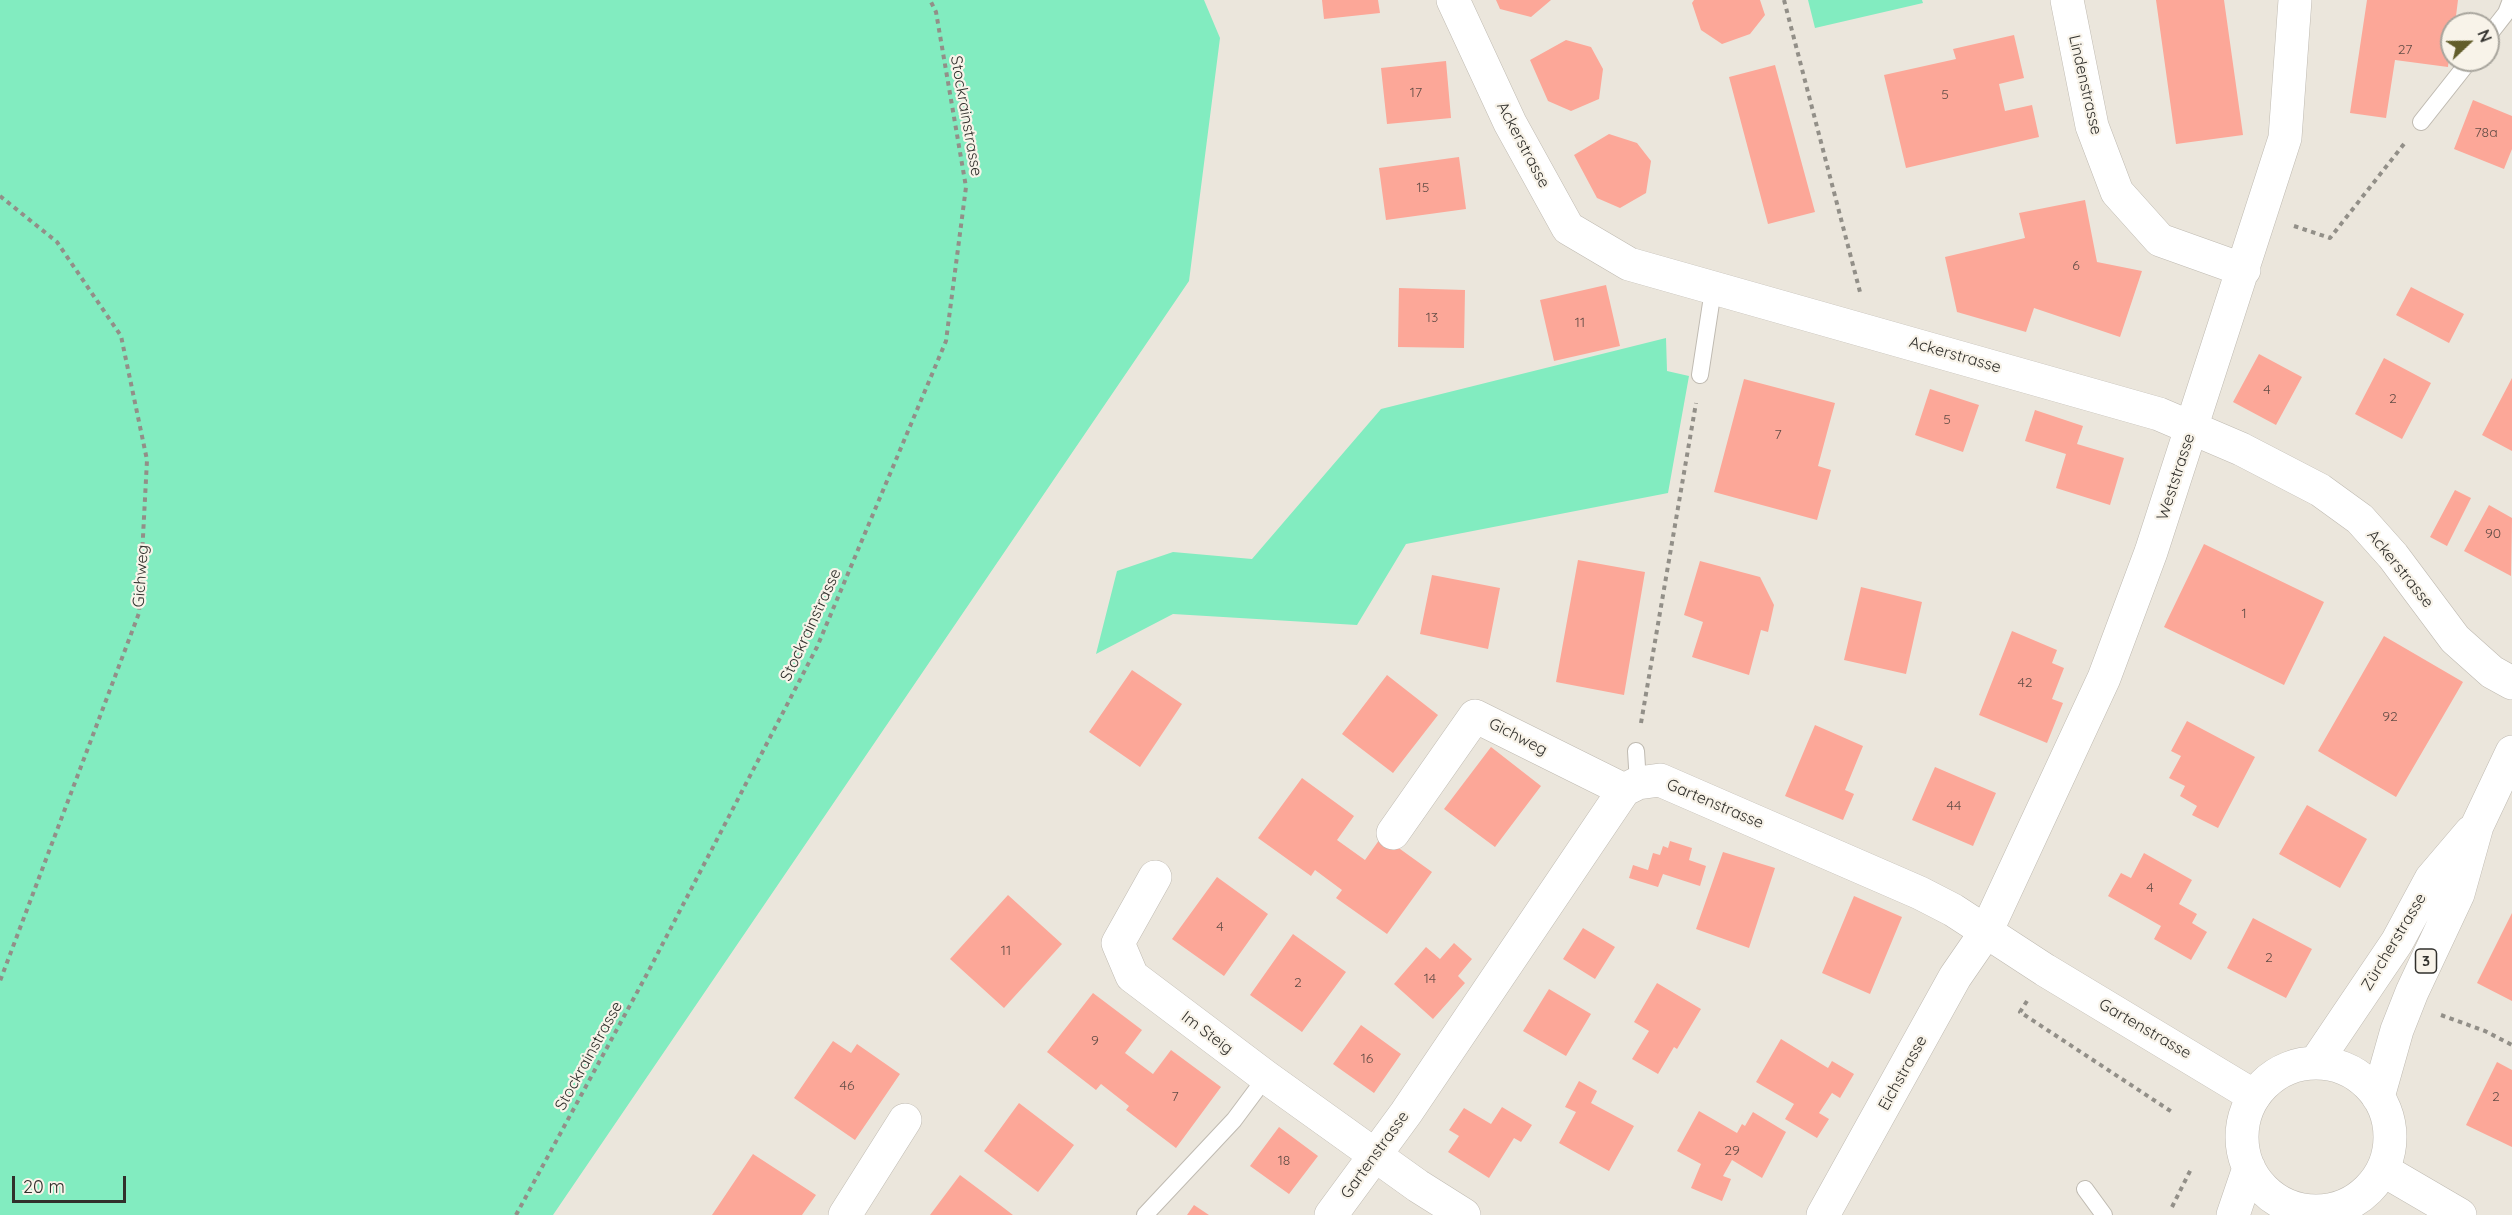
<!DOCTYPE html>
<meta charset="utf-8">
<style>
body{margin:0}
#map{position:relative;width:2512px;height:1215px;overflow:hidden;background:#ebe6dc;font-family:Quicksand,sans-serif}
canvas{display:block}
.north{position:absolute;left:2440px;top:12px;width:60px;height:60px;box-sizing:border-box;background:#f8f3e9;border:2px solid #a8a59d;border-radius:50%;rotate:68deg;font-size:16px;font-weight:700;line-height:24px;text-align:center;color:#31302c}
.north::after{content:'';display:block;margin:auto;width:21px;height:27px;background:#625d2a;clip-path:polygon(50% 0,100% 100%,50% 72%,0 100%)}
.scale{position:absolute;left:12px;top:1176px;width:114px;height:27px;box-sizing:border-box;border:3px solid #31302c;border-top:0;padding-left:8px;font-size:18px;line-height:21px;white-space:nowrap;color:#31302c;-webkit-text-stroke:4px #f8f3e9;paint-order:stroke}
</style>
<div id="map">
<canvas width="2512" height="1215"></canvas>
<div class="north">N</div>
<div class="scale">20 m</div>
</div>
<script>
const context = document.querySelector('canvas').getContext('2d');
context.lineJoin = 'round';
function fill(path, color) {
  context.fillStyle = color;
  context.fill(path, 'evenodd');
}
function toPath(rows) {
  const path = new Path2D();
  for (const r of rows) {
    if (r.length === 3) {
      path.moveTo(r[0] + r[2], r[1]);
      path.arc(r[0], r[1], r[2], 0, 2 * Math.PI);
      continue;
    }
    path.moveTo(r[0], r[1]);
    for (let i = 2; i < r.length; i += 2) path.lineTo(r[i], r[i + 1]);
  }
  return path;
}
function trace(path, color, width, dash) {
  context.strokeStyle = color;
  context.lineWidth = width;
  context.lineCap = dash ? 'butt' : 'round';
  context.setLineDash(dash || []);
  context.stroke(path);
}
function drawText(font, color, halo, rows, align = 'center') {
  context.font = font + ' Quicksand,sans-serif';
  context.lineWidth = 4.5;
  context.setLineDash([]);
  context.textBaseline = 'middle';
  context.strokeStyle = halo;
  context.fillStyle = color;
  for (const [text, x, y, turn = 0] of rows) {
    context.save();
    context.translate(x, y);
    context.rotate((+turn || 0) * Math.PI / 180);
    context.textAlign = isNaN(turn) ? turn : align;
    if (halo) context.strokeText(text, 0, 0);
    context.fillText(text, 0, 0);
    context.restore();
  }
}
fill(toPath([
 [0,0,1204,0,1220,38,1189,281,553,1215,0,1215],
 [1808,0,1922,0,1923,3,1815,28],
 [1666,338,1667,371,1689,376,1668,493,1406,544,1357,625,1173,614,1096,654,1117,571,1173,552,1252,559,1381,409]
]), '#82ecc0');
fill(toPath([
 [1322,0,1378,0,1380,13,1324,19],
 [1496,0,1551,0,1531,17,1500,9],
 [1694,0,1760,0,1765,15,1750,34,1722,44,1701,30,1692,3],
 [2156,0,2224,0,2243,135,2176,144],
 [2367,0,2458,0,2455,24,2452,24,2448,67,2395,60,2386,118,2350,113],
 [2014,35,2024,78,1999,84,2005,111,2032,105,2039,137,1906,168,1884,75,1956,59,1953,49],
 [1566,40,1591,47,1603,69,1599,99,1571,111,1548,101,1530,60],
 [1446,61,1451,118,1387,124,1381,68],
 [1775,65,1815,212,1768,224,1729,77],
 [2473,100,2512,116,2512,149,2504,169,2454,149],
 [1609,134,1637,143,1651,161,1646,193,1620,208,1597,198,1574,155],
 [1459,157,1466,209,1386,220,1379,168],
 [2085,200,2097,262,2142,271,2120,337,2034,308,2026,332,1957,312,1945,257,2025,238,2019,213],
 [1606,285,1620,346,1554,361,1540,300],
 [2411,287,2464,314,2449,343,2396,315],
 [1399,288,1465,290,1464,348,1398,347],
 [2259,354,2302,377,2276,425,2233,402],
 [2384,358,2431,383,2402,439,2355,414],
 [2512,378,2512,451,2482,435],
 [1744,379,1835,403,1818,466,1831,470,1817,520,1714,492],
 [1930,389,1979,405,1963,452,1915,435],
 [2035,410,2083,426,2077,444,2124,458,2110,505,2056,488,2066,454,2025,441],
 [2455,490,2471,498,2447,546,2430,537],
 [2489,505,2512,518,2511,576,2464,551],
 [2204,544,2324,602,2284,685,2164,627],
 [1578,560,1645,572,1624,695,1556,682],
 [1700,561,1760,577,1774,605,1768,632,1761,630,1749,675,1692,657,1703,622,1684,615],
 [1432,575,1500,588,1488,649,1420,634],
 [1861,587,1922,602,1906,674,1844,660],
 [2012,631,2057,650,2052,663,2064,668,2052,699,2063,703,2047,743,1979,715],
 [2384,636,2463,682,2396,797,2318,751],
 [1132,670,1182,704,1140,767,1089,732],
 [1387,675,1438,715,1393,773,1342,734],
 [2187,721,2255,757,2218,828,2192,815,2197,806,2180,796,2185,786,2169,778,2181,756,2171,751],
 [1815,725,1863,746,1845,790,1854,794,1843,820,1785,796],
 [1491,747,1541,786,1495,847,1444,809],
 [1935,767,1996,793,1973,846,1912,820],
 [1302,778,1354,816,1337,840,1365,860,1382,836,1432,872,1387,934,1336,898,1342,890,1315,870,1311,876,1258,838],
 [2307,805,2367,839,2340,888,2279,854],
 [1670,841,1692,848,1689,860,1706,866,1700,886,1663,874,1658,887,1629,878,1633,865,1648,870,1653,853,1660,855,1663,846,1668,848],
 [1723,852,1775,868,1749,948,1696,929],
 [2144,853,2192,880,2179,904,2197,914,2192,923,2207,932,2191,960,2154,939,2161,926,2108,896,2121,873,2131,878],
 [1217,877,1268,914,1224,976,1172,939],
 [1008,895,1062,944,1004,1008,950,959],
 [1854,896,1902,917,1870,994,1822,973],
 [2512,913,2512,1001,2477,983],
 [2253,918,2312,949,2286,998,2227,968],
 [1583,928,1615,947,1595,979,1563,959],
 [1293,934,1346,972,1302,1032,1250,995],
 [1454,943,1472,959,1458,976,1465,983,1433,1019,1394,984,1426,947,1440,959],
 [1657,983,1701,1009,1677,1049,1674,1047,1658,1074,1632,1059,1649,1031,1634,1022],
 [1549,989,1591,1014,1566,1056,1523,1031],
 [1093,993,1142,1030,1125,1053,1153,1074,1171,1050,1221,1087,1176,1148,1126,1110,1129,1106,1101,1084,1096,1090,1047,1052],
 [1361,1025,1401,1054,1374,1093,1333,1064],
 [1781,1039,1828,1068,1832,1061,1854,1074,1840,1098,1832,1093,1819,1113,1829,1119,1817,1138,1785,1119,1794,1104,1756,1082],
 [833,1041,851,1053,857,1044,900,1074,855,1140,794,1098],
 [2497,1062,2512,1070,2512,1147,2466,1125],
 [1579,1081,1597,1091,1591,1103,1634,1126,1609,1171,1559,1143,1576,1112,1565,1107],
 [1019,1103,1074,1145,1038,1192,984,1151],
 [1502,1107,1532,1125,1521,1142,1514,1138,1489,1178,1448,1152,1459,1136,1449,1130,1464,1108,1491,1124],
 [1699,1111,1737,1133,1742,1124,1745,1126,1753,1112,1786,1132,1762,1178,1732,1160,1723,1176,1731,1179,1722,1201,1691,1188,1701,1164,1677,1151],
 [1279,1127,1318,1156,1289,1194,1250,1166],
 [753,1154,816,1195,802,1215,712,1215],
 [960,1175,1000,1205,1013,1215,930,1215],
 [1194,1205,1209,1215,1187,1215]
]), '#fca798');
const service = toPath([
 [2488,36,2506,13,2511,0],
 [2421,122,2470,60],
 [1700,375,1713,290],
 [1636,751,1638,783],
 [2085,1189,2104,1215],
 [1145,1215,1234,1120,1266,1077]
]);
const minor = toPath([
 [1453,0,1510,123,1568,228,1629,264,2159,414,2241,449,2320,490,2360,519,2393,556,2455,639,2492,672,2512,683],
 [2067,0,2092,126,2117,192,2160,240,2244,270],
 [1393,833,1475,716,1624,790],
 [1155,877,1118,943,1132,976,1266,1077,1418,1186,1464,1215],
 [2383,1170,2460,1215],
 [845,1215,905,1120],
 [1331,1215,1406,1113,1624,790,1638,783,1660,780,1920,893,1953,910,2045,970,2254,1096],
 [1823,1215,1955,977,1986,932,2104,678,2151,552,2285,138,2295,0]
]);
const primary = toPath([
 [2316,1062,2397,942,2431,879,2471,832],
 [2316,1137,74],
 [2378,1097,2397,1030,2412,992,2458,894,2477,826,2512,752],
 [2233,1215,2249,1168]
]);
trace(service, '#bfbab1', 18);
trace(minor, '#bfbab1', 34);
trace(primary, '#bfbab1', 34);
trace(toPath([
 [1784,0,1860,292],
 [0,196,57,242,121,336,147,460,139,613,0,981],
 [2294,226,2330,238,2404,144],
 [1641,723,1696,403],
 [2027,1001,2020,1012,2172,1112],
 [2441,1015,2485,1031,2512,1045],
 [2172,1207,2192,1167],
 [516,1215,647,974,817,647,946,341,966,187,936,12,930,0]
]), '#928f88', 4, [4.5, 4.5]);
trace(service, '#fff', 16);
trace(minor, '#fff', 33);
trace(primary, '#fff', 33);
drawText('14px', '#644e47', null, [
 ["27",2405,50],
 ["17",1416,93],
 ["5",1945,95],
 ["78a",2486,133],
 ["15",1423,188],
 ["6",2076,266],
 ["13",1432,318],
 ["11",1580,323],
 ["4",2267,390],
 ["2",2393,399],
 ["5",1947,420],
 ["7",1778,435],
 ["90",2493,534],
 ["1",2244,614],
 ["42",2025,683],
 ["92",2390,717],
 ["44",1954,806],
 ["4",2150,888],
 ["4",1220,927],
 ["11",1006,951],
 ["2",2269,958],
 ["14",1430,979],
 ["2",1298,983],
 ["9",1095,1041],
 ["16",1367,1059],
 ["46",847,1086],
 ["7",1175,1097],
 ["2",2496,1097],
 ["29",1732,1151],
 ["18",1284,1161]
]);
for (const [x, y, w] of [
 [2426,961,21]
]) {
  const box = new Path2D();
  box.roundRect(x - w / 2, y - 12, w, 24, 4.5);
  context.fillStyle = '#f8f3e9';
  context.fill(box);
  trace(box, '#31302c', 1.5);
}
drawText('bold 15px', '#31302c', null, [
 ["3",2426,961]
]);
drawText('16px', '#31302c', '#f8f3e9', [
 ["Lindenstrasse",2085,85,77],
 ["Stockrainstrasse",966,116,80],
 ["Ackerstrasse",1523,145,62],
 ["Ackerstrasse",1955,355,16],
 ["Weststrasse",2176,477,-72],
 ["Ackerstrasse",2400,569,51],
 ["Gichweg",141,576,-86],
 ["Stockrainstrasse",811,625,-65],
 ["Gichweg",1518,737,27],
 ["Gartenstrasse",1715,804,23],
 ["Zürcherstrasse",2394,942,-59],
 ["Gartenstrasse",2145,1029,30],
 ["Im Steig",1207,1033,37],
 ["Stockrainstrasse",589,1056,-61],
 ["Eichstrasse",1903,1073,-61],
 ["Gartenstrasse",1375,1155,-54]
]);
</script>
